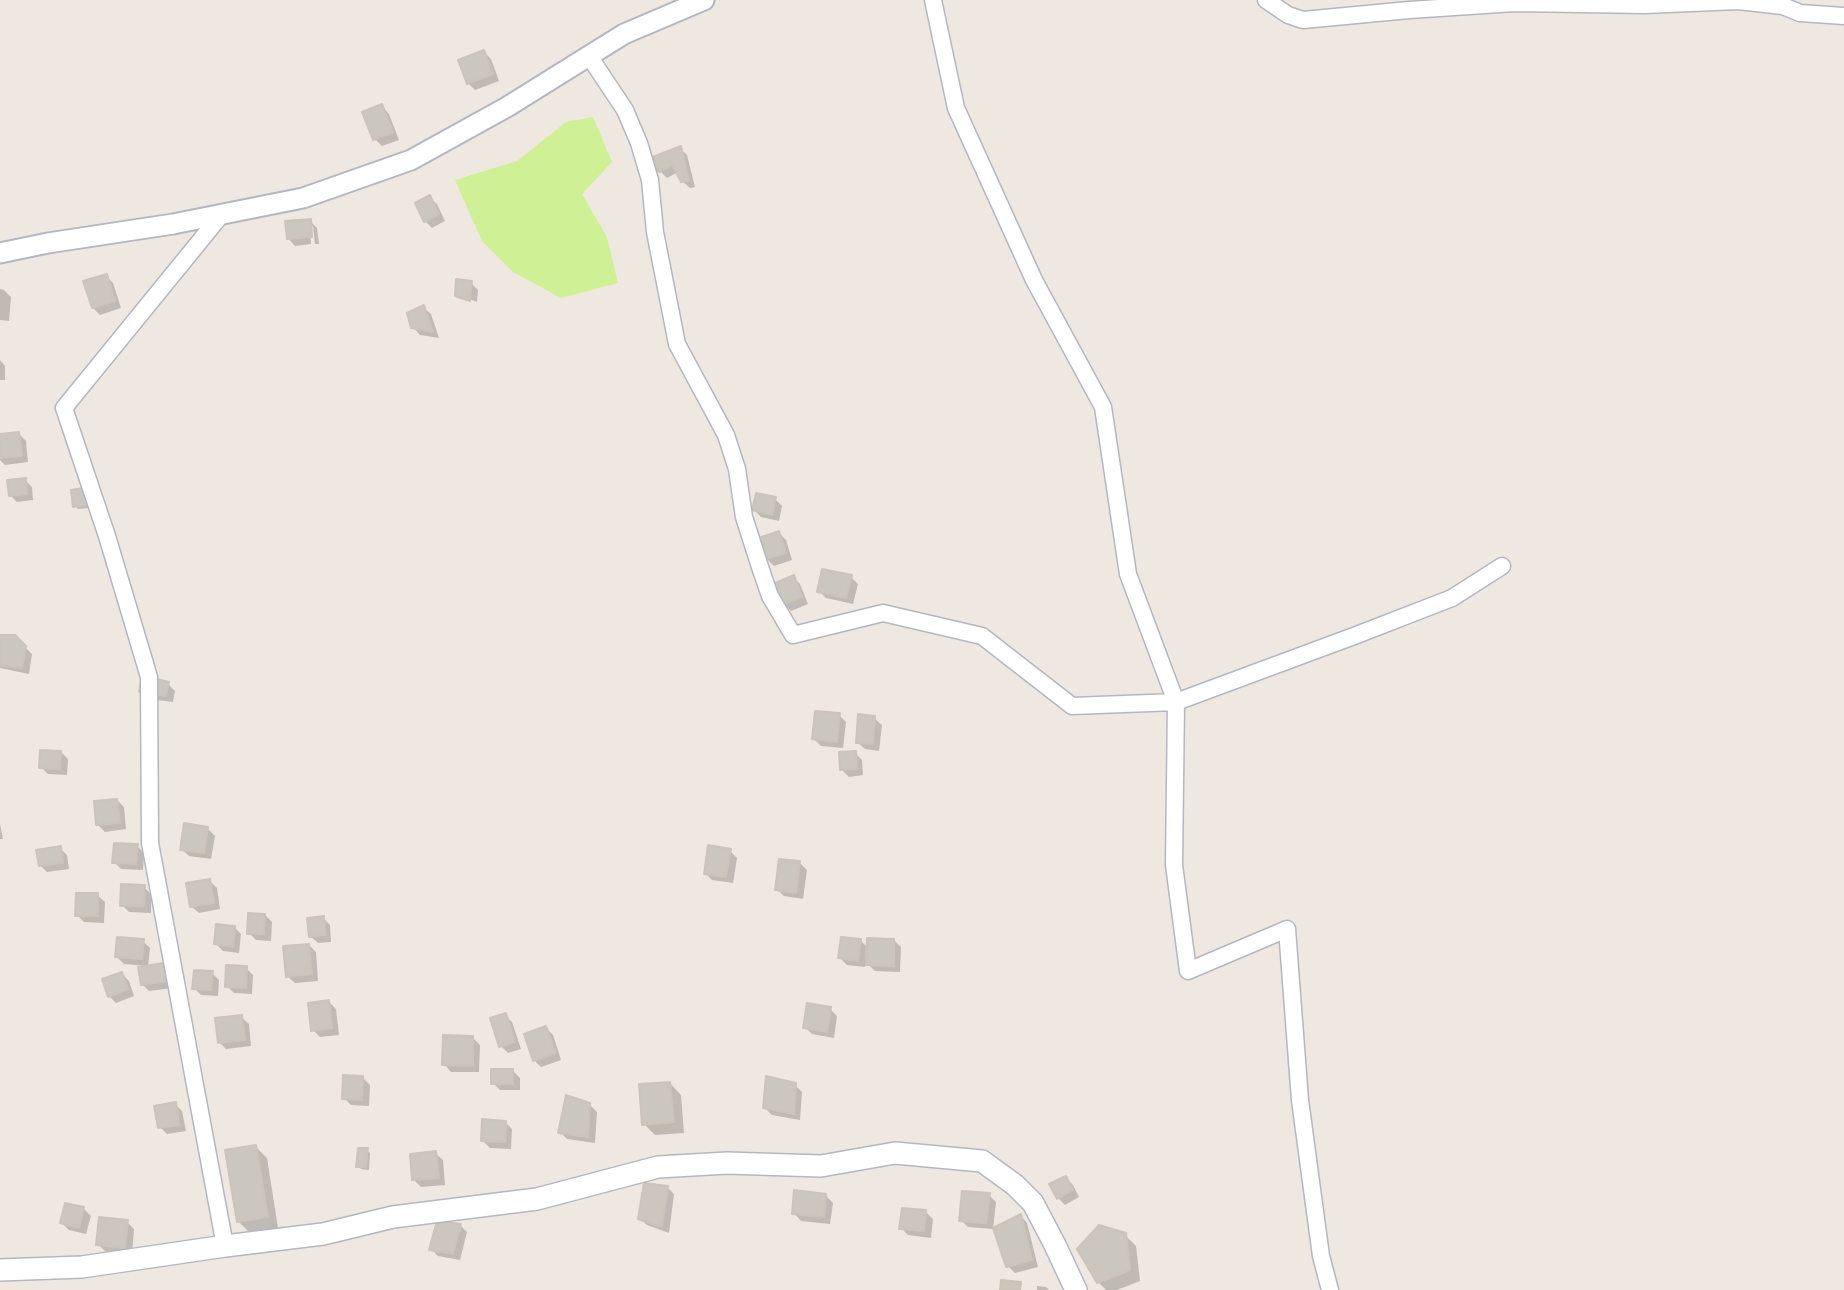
<!DOCTYPE html>
<style>
body{margin:0}
canvas{display:block;background:#efe8e0}
</style>
<canvas width="1844" height="1290"></canvas>
<script>
const context = document.querySelector('canvas').getContext('2d');
context.lineJoin = 'round';
function fill(path, color) {
  context.fillStyle = color;
  context.fill(path, 'evenodd');
}
function toPath(rows) {
  const path = new Path2D();
  for (const r of rows) {
    path.moveTo(r[0], r[1]);
    for (let i = 2; i < r.length; i += 2) path.lineTo(r[i], r[i + 1]);
  }
  return path;
}
function trace(path, color, width, dash) {
  context.strokeStyle = color;
  context.lineWidth = width;
  context.lineCap = dash ? 'butt' : 'round';
  context.setLineDash(dash || []);
  context.stroke(path);
}
fill(toPath([
 [593,117,612,162,582,194,607,237,618,283,561,298,513,272,482,241,455,180,517,161,566,122]
]), '#d0f095');
fill(toPath([
 [484,52,491,59,499,81,475,90,468,83],
 [382,106,389,114,399,140,382,146,375,139],
 [680,148,687,155,695,187,690,188,682,181,678,172,667,178,660,171],
 [429,197,437,204,445,221,432,228,425,221],
 [310,221,317,228,319,244,315,244,313,226,310,226,311,244,295,246,288,238],
 [106,276,113,283,121,308,100,315,93,308],
 [471,283,478,290,477,302,462,296,462,300,457,295],
 [0,289,4,290,11,297,9,321,0,320],
 [424,308,431,314,439,338,420,335,413,327],
 [0,360,5,366,5,380,0,380],
 [19,434,26,441,28,462,5,465,0,460,0,436],
 [25,480,32,487,33,500,17,502,10,495],
 [87,493,89,508,78,509,75,506],
 [775,499,782,506,779,521,761,517,754,510],
 [779,533,786,540,792,560,774,566,767,559],
 [793,577,800,584,808,604,791,611,784,604],
 [851,577,858,584,853,604,826,598,819,591],
 [0,637,14,637,32,654,29,674,0,668],
 [168,684,175,691,173,702,148,699],
 [839,715,846,722,843,748,821,746,814,739],
 [874,718,882,725,879,751,865,749,857,742],
 [61,752,68,759,67,775,48,774,41,767],
 [855,753,862,760,863,775,849,777,842,770],
 [117,800,124,807,126,829,105,832,98,825],
 [0,824,3,839,0,839],
 [207,828,215,836,211,859,189,856,182,849],
 [137,846,144,853,143,870,121,869,114,862],
 [60,848,67,855,69,869,47,872,40,865],
 [730,851,737,858,733,883,712,880,705,873],
 [800,863,807,870,803,899,784,896,777,889],
 [210,881,217,888,220,909,199,913,191,906],
 [144,887,151,894,151,913,129,912,122,905],
 [97,895,105,902,104,923,84,922,77,915],
 [265,915,272,922,271,941,256,940,249,933],
 [323,918,330,925,331,942,318,943,310,936],
 [234,927,241,934,239,953,223,951,216,944],
 [894,940,901,947,900,972,875,971,866,962,865,967,847,965,840,958,861,941,869,949],
 [143,941,150,948,148,967,164,965,171,972,173,988,149,991,142,984,147,966,124,964,117,957],
 [309,945,316,952,318,981,295,983,287,976],
 [246,968,253,975,252,994,234,993,227,986],
 [212,973,219,980,218,996,201,995,194,988],
 [122,974,129,981,134,996,116,1003,109,996],
 [329,1002,336,1009,339,1035,320,1037,313,1030],
 [830,1009,837,1016,834,1038,812,1034,805,1027],
 [505,1015,512,1022,521,1049,508,1053,501,1046],
 [241,1017,249,1024,251,1046,226,1049,219,1042],
 [546,1028,553,1035,561,1060,541,1067,534,1060],
 [473,1038,480,1045,479,1072,451,1072,444,1064],
 [513,1071,520,1078,520,1090,500,1090,493,1083],
 [363,1078,370,1085,369,1106,351,1105,344,1098],
 [670,1083,681,1095,684,1133,655,1135,644,1124],
 [795,1085,802,1092,800,1120,772,1115,765,1108],
 [175,1104,182,1111,186,1131,167,1134,160,1127],
 [589,1104,597,1112,595,1143,567,1139,560,1132],
 [505,1122,512,1129,511,1149,490,1148,483,1141],
 [256,1147,267,1158,278,1228,250,1233,238,1221],
 [367,1150,370,1153,369,1170,361,1169,358,1166],
 [435,1153,443,1160,445,1185,421,1187,414,1180],
 [1066,1178,1073,1185,1079,1197,1065,1205,1058,1198],
 [667,1187,674,1194,669,1233,647,1225,639,1218],
 [989,1195,996,1202,993,1229,968,1227,961,1220],
 [826,1196,833,1203,830,1224,801,1221,794,1213],
 [66,1205,84,1209,91,1216,86,1234,69,1230,62,1223],
 [926,1212,933,1219,931,1238,908,1235,901,1228],
 [1021,1216,1027,1223,1038,1267,1015,1273,1008,1266,995,1230,993,1230],
 [127,1222,134,1229,132,1254,105,1251,98,1244],
 [460,1225,467,1232,460,1260,438,1256,431,1249],
 [1125,1235,1136,1246,1140,1281,1117,1290,1106,1290,1098,1282],
 [1037,1286,1046,1287,1049,1290,1037,1290]
]), '#0003');
const building = toPath([
 [484,50,493,74,467,84,458,60,484,50],
 [382,104,393,132,373,140,362,112,382,104],
 [681,146,689,181,681,182,672,165,659,172,650,158,681,146],
 [430,195,439,214,424,222,415,203,430,195],
 [311,219,312,237,287,239,285,221,311,219],
 [107,274,115,301,92,308,83,281,107,274],
 [456,279,472,281,470,301,455,296,456,279],
 [424,305,433,332,411,328,407,313,424,305],
 [19,432,22,456,0,458,0,434,19,432],
 [26,478,27,494,9,496,7,480,26,478],
 [84,488,87,505,73,507,71,490,84,488],
 [756,493,776,497,772,515,752,510,756,493],
 [779,531,786,553,766,559,759,538,779,531],
 [822,569,852,575,846,598,817,592,822,569],
 [794,575,802,597,782,605,773,584,794,575],
 [0,635,15,635,26,646,22,668,0,665,0,635],
 [149,677,169,682,166,696,139,692,141,681,149,677],
 [815,711,840,713,837,742,812,739,815,711],
 [858,714,875,716,873,744,856,743,858,714],
 [40,750,61,751,60,769,39,768,40,750],
 [856,751,857,769,840,770,839,752,856,751],
 [117,799,120,823,96,825,94,801,117,799],
 [184,823,208,827,204,853,180,850,184,823],
 [114,843,138,844,136,864,112,863,114,843],
 [708,845,731,849,726,877,704,874,708,845],
 [61,846,63,863,39,866,36,850,61,846],
 [779,859,800,861,796,893,775,890,779,859],
 [210,879,214,903,190,907,186,883,210,879],
 [121,884,145,885,144,906,120,906,121,884],
 [76,893,98,893,98,916,75,916,76,893],
 [248,913,265,914,264,934,247,934,248,913],
 [324,916,325,935,309,937,307,918,324,916],
 [216,924,235,926,233,947,214,944,216,924],
 [117,937,144,939,142,959,115,957,117,937],
 [841,937,861,939,858,961,838,958,841,937],
 [867,938,894,939,894,966,866,965,867,938],
 [309,944,312,974,286,977,283,946,309,944],
 [164,963,167,981,141,985,138,967,164,963],
 [226,965,247,966,246,988,225,987,226,965],
 [194,970,213,971,211,990,192,989,194,970],
 [122,972,128,989,108,997,102,979,122,972],
 [329,1000,332,1028,311,1031,308,1003,329,1000],
 [807,1003,831,1007,827,1032,803,1028,807,1003],
 [506,1013,515,1042,499,1047,490,1018,506,1013],
 [242,1015,245,1040,218,1043,215,1018,242,1015],
 [546,1026,556,1053,533,1061,524,1034,546,1026],
 [443,1035,473,1036,473,1066,442,1065,443,1035],
 [491,1069,513,1069,513,1084,491,1084,491,1069],
 [343,1075,363,1076,362,1100,342,1099,343,1075],
 [766,1076,796,1083,794,1114,763,1108,766,1076],
 [670,1082,674,1122,642,1125,639,1084,670,1082],
 [566,1095,590,1103,588,1137,558,1133,566,1095],
 [176,1102,179,1125,158,1128,154,1106,176,1102],
 [482,1119,506,1121,505,1142,481,1141,482,1119],
 [256,1145,268,1217,237,1222,225,1150,256,1145],
 [358,1148,368,1148,366,1167,356,1167,358,1148],
 [436,1151,439,1178,412,1180,410,1154,436,1151],
 [1066,1176,1073,1190,1057,1199,1049,1184,1066,1176],
 [644,1183,668,1186,662,1227,638,1219,644,1183],
 [794,1190,826,1194,824,1217,792,1214,794,1190],
 [962,1191,990,1193,986,1223,959,1221,962,1191],
 [65,1203,84,1207,79,1228,60,1223,65,1203],
 [902,1208,926,1210,924,1231,899,1229,902,1208],
 [1021,1214,1032,1260,1006,1267,993,1228,1021,1214],
 [99,1217,128,1220,125,1248,96,1245,99,1217],
 [437,1221,461,1224,453,1254,429,1250,437,1221],
 [1099,1225,1126,1233,1130,1270,1097,1283,1077,1249,1099,1225],
 [1001,1280,1021,1282,1020,1290,1000,1290,1001,1280]
]);
fill(building, '#cbc6be');
trace(building, '#ccc4b9', 2);
const minor = toPath([
 [933,0,956,108,1034,280,1103,407,1128,574,1176,702,1174,865,1188,971,1287,929,1300,1100,1321,1256,1330,1290],
 [1266,0,1288,15,1303,20,1409,10,1515,3,1644,5,1738,1,1783,6,1800,13,1844,16],
 [589,56,625,110,639,143,650,180,655,232,677,344,726,435,737,469,744,517,761,570,770,596,793,635,883,613,982,636,1072,706,1176,702,1354,636,1452,598,1502,566],
 [222,214,64,408,107,536,149,677,150,843,225,1246]
]);
const tertiary = toPath([
 [0,253,48,243,173,224,303,198,411,160,507,107,624,34,704,0]
]);
const secondary = toPath([
 [0,1270,82,1267,225,1246,323,1234,393,1217,537,1199,658,1167,727,1163,821,1166,895,1153,982,1161,1015,1185,1033,1203,1055,1245,1076,1290]
]);
trace(minor, '#b4b7c2', 19);
trace(tertiary, '#b4b7c2', 23);
trace(secondary, '#b4b7c2', 24);
trace(minor, '#fff', 16);
trace(tertiary, '#fff', 19);
trace(secondary, '#fff', 21);
</script>
